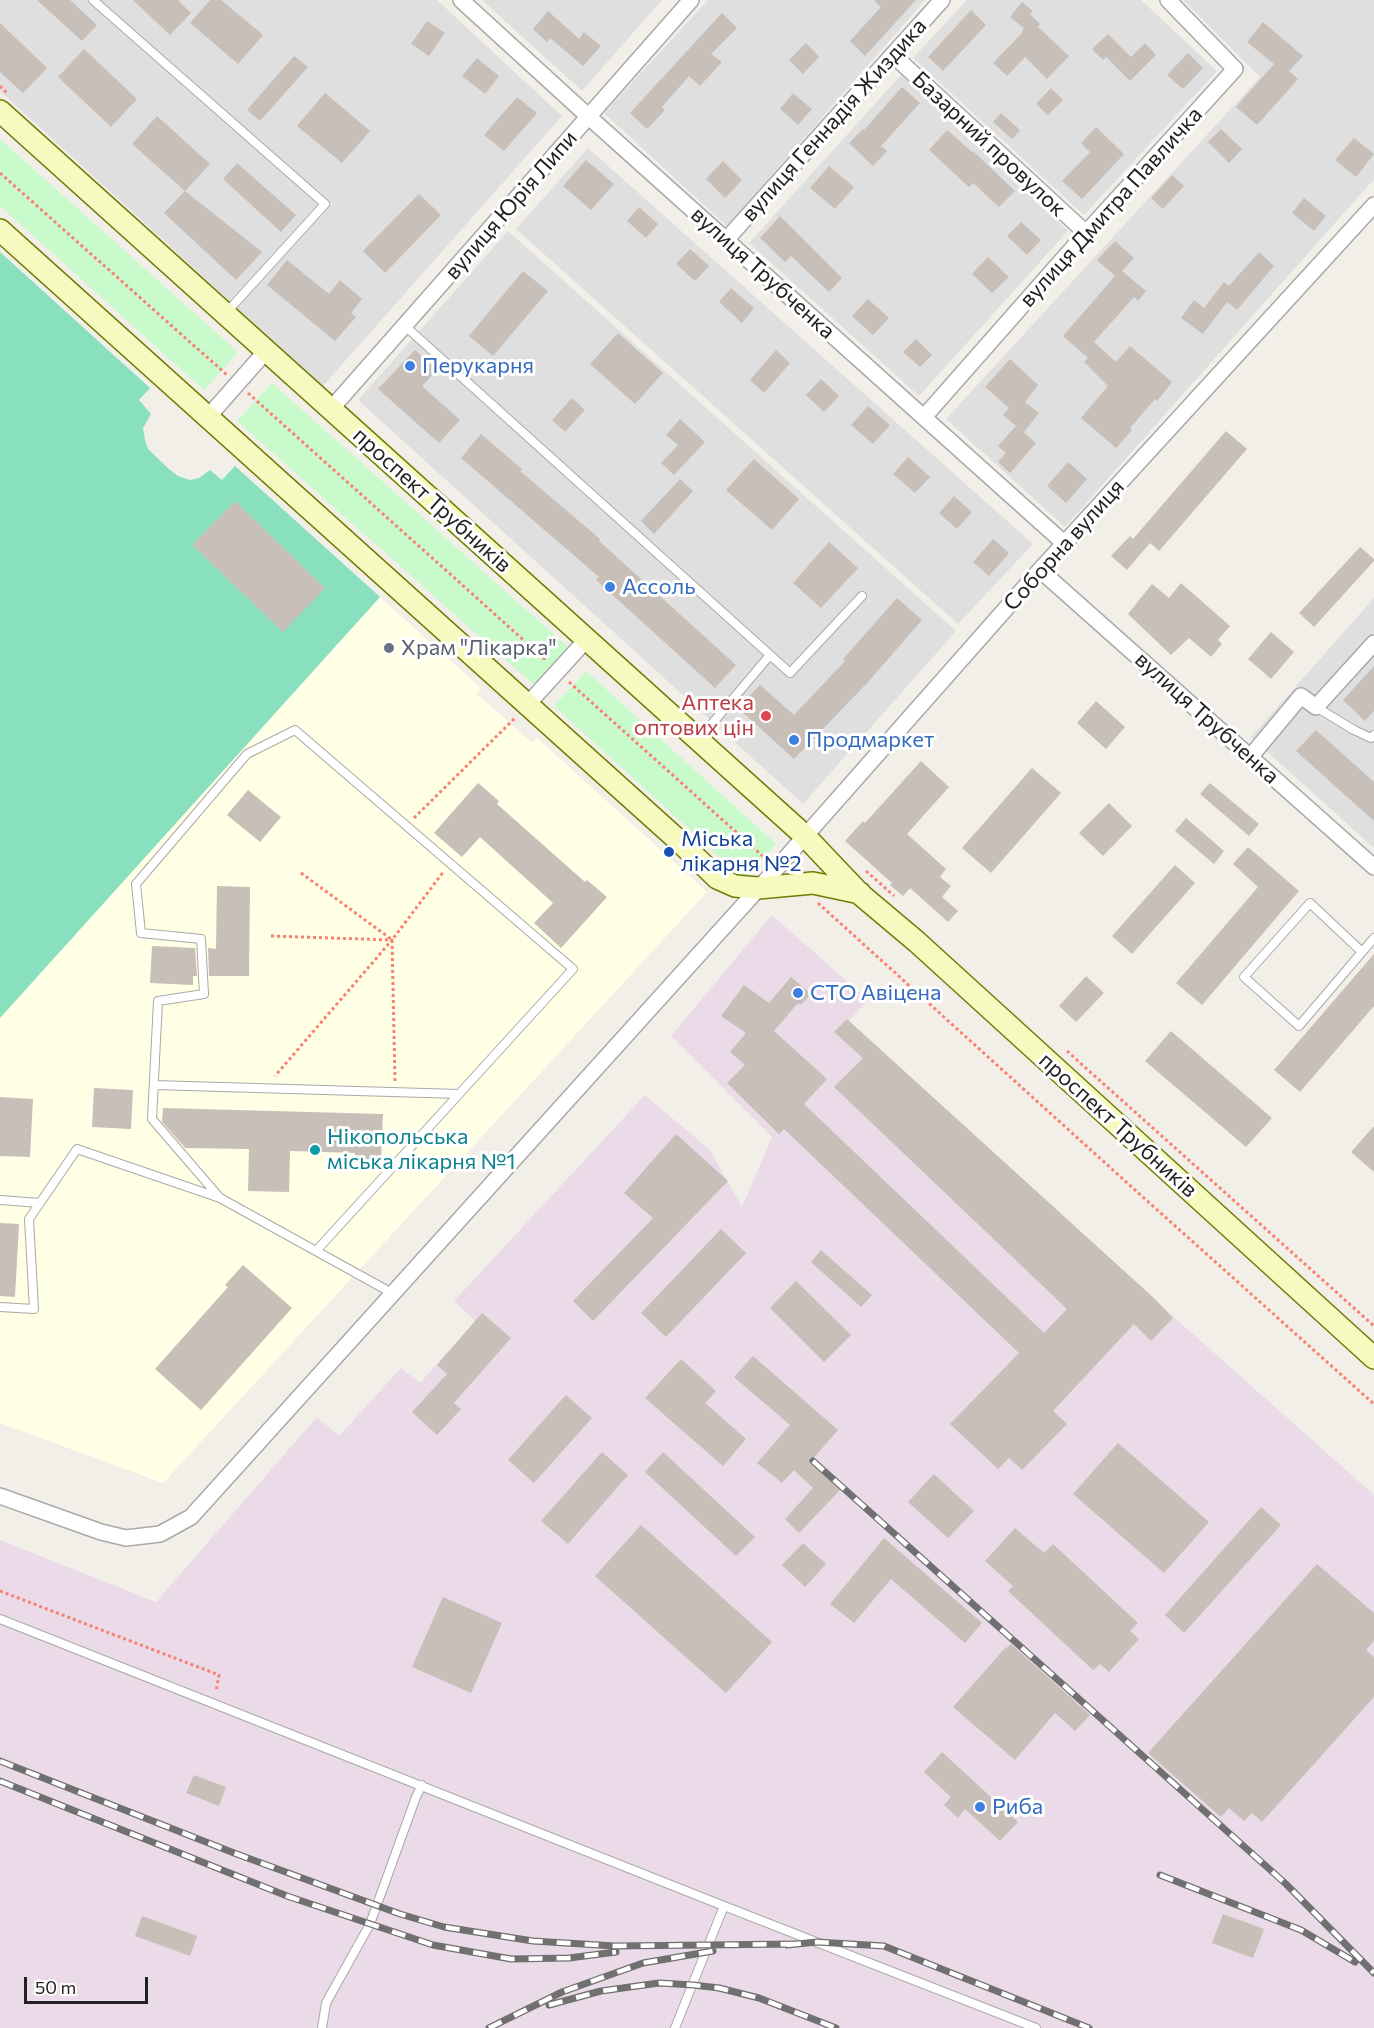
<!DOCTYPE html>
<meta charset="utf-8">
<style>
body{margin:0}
#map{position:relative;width:1374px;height:2028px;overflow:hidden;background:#f2efe9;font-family:Commissioner,sans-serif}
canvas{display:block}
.scale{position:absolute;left:24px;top:1977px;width:124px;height:27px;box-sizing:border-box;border:3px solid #222;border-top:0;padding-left:8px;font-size:18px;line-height:21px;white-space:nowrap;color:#222;-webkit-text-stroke:4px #fff;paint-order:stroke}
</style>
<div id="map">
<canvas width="1374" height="2028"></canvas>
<div class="scale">50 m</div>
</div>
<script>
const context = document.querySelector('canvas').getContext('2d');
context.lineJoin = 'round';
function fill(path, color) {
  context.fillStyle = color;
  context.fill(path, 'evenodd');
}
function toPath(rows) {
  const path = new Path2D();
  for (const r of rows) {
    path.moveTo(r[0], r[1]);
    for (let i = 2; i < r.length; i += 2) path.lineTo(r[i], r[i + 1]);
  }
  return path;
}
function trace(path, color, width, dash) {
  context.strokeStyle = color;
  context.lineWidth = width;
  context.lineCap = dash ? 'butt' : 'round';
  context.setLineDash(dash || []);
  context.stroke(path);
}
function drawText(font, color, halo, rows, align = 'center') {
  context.font = font + ' Commissioner,sans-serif';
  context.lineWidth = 6;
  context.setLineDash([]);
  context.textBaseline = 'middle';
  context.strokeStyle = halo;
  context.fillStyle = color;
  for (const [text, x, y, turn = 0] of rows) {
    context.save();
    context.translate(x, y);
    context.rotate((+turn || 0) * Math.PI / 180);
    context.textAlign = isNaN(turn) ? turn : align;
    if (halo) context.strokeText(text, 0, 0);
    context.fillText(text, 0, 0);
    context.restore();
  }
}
fill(toPath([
 [0,0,437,0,562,116,323,386,0,91],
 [482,0,662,0,582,91],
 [708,0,925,0,727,226,604,113],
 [967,0,1141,0,1217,71,1084,215,913,58],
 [1183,0,1374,0,1374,179,1065,527,946,419,1260,77],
 [901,75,1068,231,919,396,749,243],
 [588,148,1033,544,958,624,516,229],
 [508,231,956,631,803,804,358,400],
 [1374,598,1374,848,1251,737]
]), '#e0dfdf');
fill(toPath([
 [772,915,868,1000,848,1022,1157,1302,1374,1495,1374,2028,0,2028,0,1540,156,1602,317,1417,339,1436,401,1368,420,1383,475,1321,454,1301,645,1095,710,1150,742,1207,772,1137,671,1036]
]), '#ebdbe8');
fill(toPath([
 [380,597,481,688,477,694,532,743,537,738,707,892,163,1483,0,1423,0,1018]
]), '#ffffe5');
fill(toPath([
 [0,139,238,352,204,390,0,206],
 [272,383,568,647,534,685,237,421],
 [586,671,776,844,744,879,554,706]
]), '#c8facc');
fill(toPath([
 [0,252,150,388,139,400,151,414,143,428,145,440,148,449,169,469,178,476,190,480,199,478,210,470,222,480,235,466,380,597,0,1018]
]), '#88e0be');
fill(toPath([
 [37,0,70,0,97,25,82,41],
 [133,0,178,0,191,13,170,35],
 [210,0,221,0,263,35,238,64,190,23],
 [874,0,916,0,865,56,850,41,881,7],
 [1022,2,1033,11,1030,14,1040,24,1038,27,1069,56,1047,79,1025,57,1007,76,993,63,1023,32,1022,31,1024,28,1010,17],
 [971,10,986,25,943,71,928,57],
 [548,11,579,39,584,32,601,46,583,66,550,38,547,42,533,29],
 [722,13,737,28,711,54,722,62,700,86,689,76,662,107,665,110,647,129,630,113],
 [427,21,445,33,429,56,411,44],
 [1263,22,1303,56,1289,71,1298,79,1257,125,1236,107,1274,64,1247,42],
 [0,23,47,68,23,93,0,72],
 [1108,34,1131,57,1145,43,1156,55,1130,81,1106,57,1103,60,1092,49],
 [806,43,819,57,803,74,789,60],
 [84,49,137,99,111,127,58,77],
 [1188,53,1203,68,1183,89,1167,75],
 [294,56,308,67,260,121,247,110],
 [477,58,499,76,485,94,462,76],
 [902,87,920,103,881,146,887,151,873,166,849,143,863,129,864,130],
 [1051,88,1063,100,1048,115,1036,104],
 [325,93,370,131,342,163,297,126],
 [793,93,812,109,798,125,780,109],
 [517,97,537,113,504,151,484,135],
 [1001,113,1020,130,1012,139,993,122],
 [157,116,210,164,185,191,132,144],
 [1096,127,1124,154,1082,199,1062,181,1090,152,1081,143],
 [1221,129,1242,149,1229,163,1208,142],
 [947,130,972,152,973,151,1015,191,999,207,973,183,969,187,929,150],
 [1354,138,1374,154,1356,177,1335,160],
 [586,160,614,184,591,210,563,186],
 [723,161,742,180,725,198,706,179],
 [237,163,296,215,281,232,223,179],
 [829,166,854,187,835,209,810,188],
 [1172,175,1184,186,1163,209,1151,198],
 [185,191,262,252,236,280,164,213],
 [419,194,441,215,385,273,363,251],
 [1304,198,1326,216,1314,231,1292,213],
 [639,207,658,224,646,238,627,221],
 [780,216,842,278,829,292,791,256,785,262,760,238],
 [1021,222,1041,240,1027,255,1007,236],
 [1115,241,1134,258,1122,271,1146,291,1138,301,1134,297,1094,342,1116,362,1130,346,1172,382,1157,401,1155,399,1130,428,1132,430,1116,448,1081,418,1108,386,1084,362,1088,358,1063,336,1115,276,1097,260],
 [690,249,709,266,695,281,676,264],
 [1259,252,1274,266,1237,310,1227,302,1203,334,1181,318,1194,300,1204,308,1224,282,1229,286],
 [988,257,1009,277,992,293,972,274],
 [287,260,329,294,340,280,362,299,351,313,356,317,335,341,267,285],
 [523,271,548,291,493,356,469,336],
 [731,288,754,308,742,323,719,302],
 [868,299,889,318,873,335,852,316],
 [618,333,663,373,635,404,590,364],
 [916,339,932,355,920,367,903,352],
 [415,350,437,370,422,386,460,420,439,443,378,389],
 [776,350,790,363,764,393,750,380],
 [1010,359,1038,385,1025,402,1039,413,1024,432,1018,427,1036,443,1010,473,998,462,1006,453,998,446,1016,426,1003,415,1009,408,985,387],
 [821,379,839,396,824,412,806,395],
 [572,398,585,410,565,432,552,420],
 [868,406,890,425,873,444,851,425],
 [680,419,705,442,674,475,661,463,678,445,666,435],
 [1226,431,1247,449,1159,551,1150,543,1127,570,1111,556,1130,536,1133,539],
 [481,434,522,469,520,471,600,539,599,541,736,665,715,688,596,580,599,577,461,458],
 [908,457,930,477,915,493,893,474],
 [754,459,799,499,772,530,726,490],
 [1068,462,1087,479,1066,503,1047,486],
 [680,479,693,491,654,534,641,521],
 [954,496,972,512,957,529,939,513],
 [235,501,325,588,283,632,192,545],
 [993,539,1009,553,989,576,973,562],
 [829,542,858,568,821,608,793,583],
 [1360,547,1374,559,1374,561,1314,627,1299,613],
 [1181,583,1230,626,1218,640,1222,644,1211,657,1189,638,1171,655,1128,614,1152,584,1169,598],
 [897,598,922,620,868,682,794,759,738,708,760,685,794,715,845,661,843,659],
 [1271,632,1294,652,1271,679,1248,659],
 [1374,666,1374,711,1365,721,1343,700],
 [1096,701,1125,727,1106,749,1077,723],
 [1316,730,1374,782,1374,821,1296,751],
 [921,761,949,787,907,834,946,869,940,877,951,886,942,897,958,911,948,922,910,888,903,896,890,885,892,883,845,841,863,821,865,823],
 [1032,768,1061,793,991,873,962,848],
 [478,783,499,801,497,804,585,882,587,880,607,897,561,948,534,923,553,903,480,837,462,857,434,833],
 [1210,783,1259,824,1249,836,1200,794],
 [248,790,281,817,260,842,227,815],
 [1109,803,1132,826,1103,856,1079,833],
 [1186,818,1224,851,1214,864,1175,831],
 [1248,847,1299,891,1202,1005,1176,983,1258,887,1233,864],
 [1175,865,1195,883,1132,954,1112,936],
 [217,886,250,887,249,976,209,976,208,948,216,949],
 [152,946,195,948,197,976,193,976,193,985,150,983],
 [1374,954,1374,1006,1300,1092,1274,1070],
 [1086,976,1104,993,1076,1022,1059,1006],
 [791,977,811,994,801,1005,798,1003,774,1031,827,1079,804,1104,1044,1333,1067,1309,834,1087,863,1058,834,1032,847,1019,1156,1300,1173,1318,1151,1341,1134,1324,1053,1411,1067,1424,1022,1470,1009,1458,998,1469,950,1424,1019,1353,784,1129,779,1134,727,1083,745,1065,730,1052,746,1033,721,1016,744,985,769,1003],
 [1171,1031,1272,1118,1246,1147,1145,1061],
 [94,1088,133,1090,131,1129,92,1127],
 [0,1097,33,1099,30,1157,0,1156],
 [163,1108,383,1114,381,1161,354,1160,355,1153,290,1151,289,1192,248,1191,249,1149,186,1148,186,1149,162,1122],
 [1374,1126,1374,1172,1351,1152],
 [676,1134,728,1181,593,1321,573,1301,653,1218,624,1193],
 [0,1223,19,1224,15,1297,0,1296],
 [721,1229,746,1253,666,1337,641,1313],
 [821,1250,872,1295,861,1307,811,1262],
 [243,1265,292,1308,201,1410,155,1369,228,1287,225,1285],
 [796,1281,851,1335,824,1362,770,1308],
 [482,1313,511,1338,454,1403,461,1409,437,1435,412,1412,447,1374,437,1365],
 [753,1356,838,1430,811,1461,841,1489,799,1533,785,1519,813,1488,794,1470,782,1483,757,1463,790,1425,734,1377],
 [681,1359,716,1391,705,1403,746,1439,723,1466,645,1398],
 [566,1395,592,1418,534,1483,508,1460],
 [1118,1443,1209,1522,1164,1573,1073,1494],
 [602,1452,628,1475,568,1544,541,1521],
 [663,1452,755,1537,736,1556,645,1472],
 [934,1474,974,1511,948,1538,908,1502],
 [1261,1507,1281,1525,1184,1633,1165,1615],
 [641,1525,772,1642,726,1693,595,1576],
 [1015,1528,1044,1553,1053,1544,1138,1623,1130,1631,1139,1639,1109,1672,1100,1664,1093,1670,1008,1591,1013,1586,985,1561],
 [884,1538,982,1623,965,1643,891,1579,854,1623,830,1604],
 [803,1543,826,1564,805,1587,782,1565],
 [1317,1564,1374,1613,1374,1641,1366,1650,1374,1657,1374,1697,1262,1822,1252,1813,1244,1821,1229,1808,1221,1817,1148,1753],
 [443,1597,502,1623,471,1693,412,1667],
 [1011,1644,1090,1715,1075,1731,1055,1713,1015,1760,953,1707,1006,1647,1007,1648],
 [942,1752,1018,1822,1000,1841,965,1809,958,1818,944,1805,951,1797,924,1772],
 [194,1775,226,1787,219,1806,186,1793],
 [1223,1914,1264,1929,1253,1958,1212,1943],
 [142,1916,197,1936,190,1956,135,1936]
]), '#c7bfb8');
const service = toPath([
 [93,0,325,204,226,313],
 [405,326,790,673,862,596],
 [1316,707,1354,730,1371,738,1374,735],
 [699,739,770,655],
 [1362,952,1310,903,1244,977,1299,1026,1362,952,1374,938],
 [154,1085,459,1094],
 [220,1198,152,1119,158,1001,204,994,201,939,141,933,136,884,247,754,295,730,573,969,316,1251],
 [0,1200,40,1203],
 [0,1307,34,1309,29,1219,77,1149,220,1198,392,1293],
 [0,1619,724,1906],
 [322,2028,326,2003,370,1924,416,1797,422,1785],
 [675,2028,724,1906,1036,2028]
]);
const minor = toPath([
 [461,0,589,117,1065,544],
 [893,55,1086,233],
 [726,240,942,0],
 [331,409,691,0],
 [208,417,266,351],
 [924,417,1086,233,1235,69,1168,0],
 [1040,570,1374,867],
 [527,705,587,639],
 [1251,756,1301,696,1316,707,1374,643],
 [0,1496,101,1532,126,1538,160,1534,191,1517,777,868,1040,570,1374,205]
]);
const secondary = toPath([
 [0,111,804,835,860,894,917,942,1374,1358],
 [0,230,679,841,717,878,735,886,758,888,813,883,860,893]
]);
trace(service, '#a9a9a9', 10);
trace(minor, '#a9a9a9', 18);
trace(secondary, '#707d05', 24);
trace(toPath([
 [0,86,7,93],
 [0,173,227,375],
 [248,393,547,661],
 [569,682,765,858],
 [414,818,516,717],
 [866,871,894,896],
 [301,873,391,939],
 [818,903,1145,1199,1374,1404],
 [271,936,392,940,275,1076],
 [1067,1051,1374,1326],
 [395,1081,392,940,444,871],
 [0,1591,219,1675,216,1692]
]), '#fa8072', 3, [3, 3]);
trace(service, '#fff', 8);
trace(minor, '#fff', 15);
trace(secondary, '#f7fabf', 21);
const rail = toPath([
 [813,1461,1286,1884,1374,1973],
 [0,1761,234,1853,400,1914,444,1927,533,1941,615,1946,795,1944],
 [0,1781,287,1896,433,1945,511,1959,569,1958,616,1952],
 [1160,1875,1301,1930,1355,1962],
 [787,1945,817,1942,884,1946,1089,2028],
 [549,2005,601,1991,659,1983,693,1985,719,1988,759,1998,836,2028],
 [489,2028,562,1992,643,1963,713,1951]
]);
trace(rail, '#707070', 7);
trace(rail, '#fff', 4.5, [14]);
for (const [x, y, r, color] of [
 [410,366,6,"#3f7fe0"],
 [610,587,6,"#3f7fe0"],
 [389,648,6,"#6b7280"],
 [766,716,6,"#e0444e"],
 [794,740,6,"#3f7fe0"],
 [669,852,6,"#1a4fb4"],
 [798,993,6,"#3f7fe0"],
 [315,1150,6,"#0f9aa8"],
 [980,1807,6,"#3f7fe0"]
]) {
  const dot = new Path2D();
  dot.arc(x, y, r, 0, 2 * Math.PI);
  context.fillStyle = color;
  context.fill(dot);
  trace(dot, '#fff', 2);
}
drawText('22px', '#222', '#fff', [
 ["вулиця Геннадія Жиздика",834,120,-48],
 ["Базарний провулок",989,144,43],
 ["вулиця Юрія Липи",511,205,-49],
 ["вулиця Дмитра Павличка",1111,207,-48],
 ["вулиця Трубченка",763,273,42],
 ["проспект Трубників",432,500,42],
 ["Соборна вулиця",1064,545,-48],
 ["вулиця Трубченка",1207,718,42],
 ["проспект Трубників",1118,1125,42]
]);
drawText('22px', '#366cbe', '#fff', [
 ["Перукарня",422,366],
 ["Ассоль",622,587],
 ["Продмаркет",806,740],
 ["СТО Авіцена",810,993],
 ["Риба",992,1807]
], 'left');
drawText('22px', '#5b616d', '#fff', [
 ["Храм \"Лікарка\"",401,648]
], 'left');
drawText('22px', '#be3a42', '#fff', [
 ["Аптека",754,703],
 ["оптових цін",754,728]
], 'right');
drawText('22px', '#164399', '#fff', [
 ["Міська",681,839],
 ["лікарня №2",681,864]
], 'left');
drawText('22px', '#0d838f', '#fff', [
 ["Нікопольська",327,1137],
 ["міська лікарня №1",327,1162]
], 'left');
</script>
